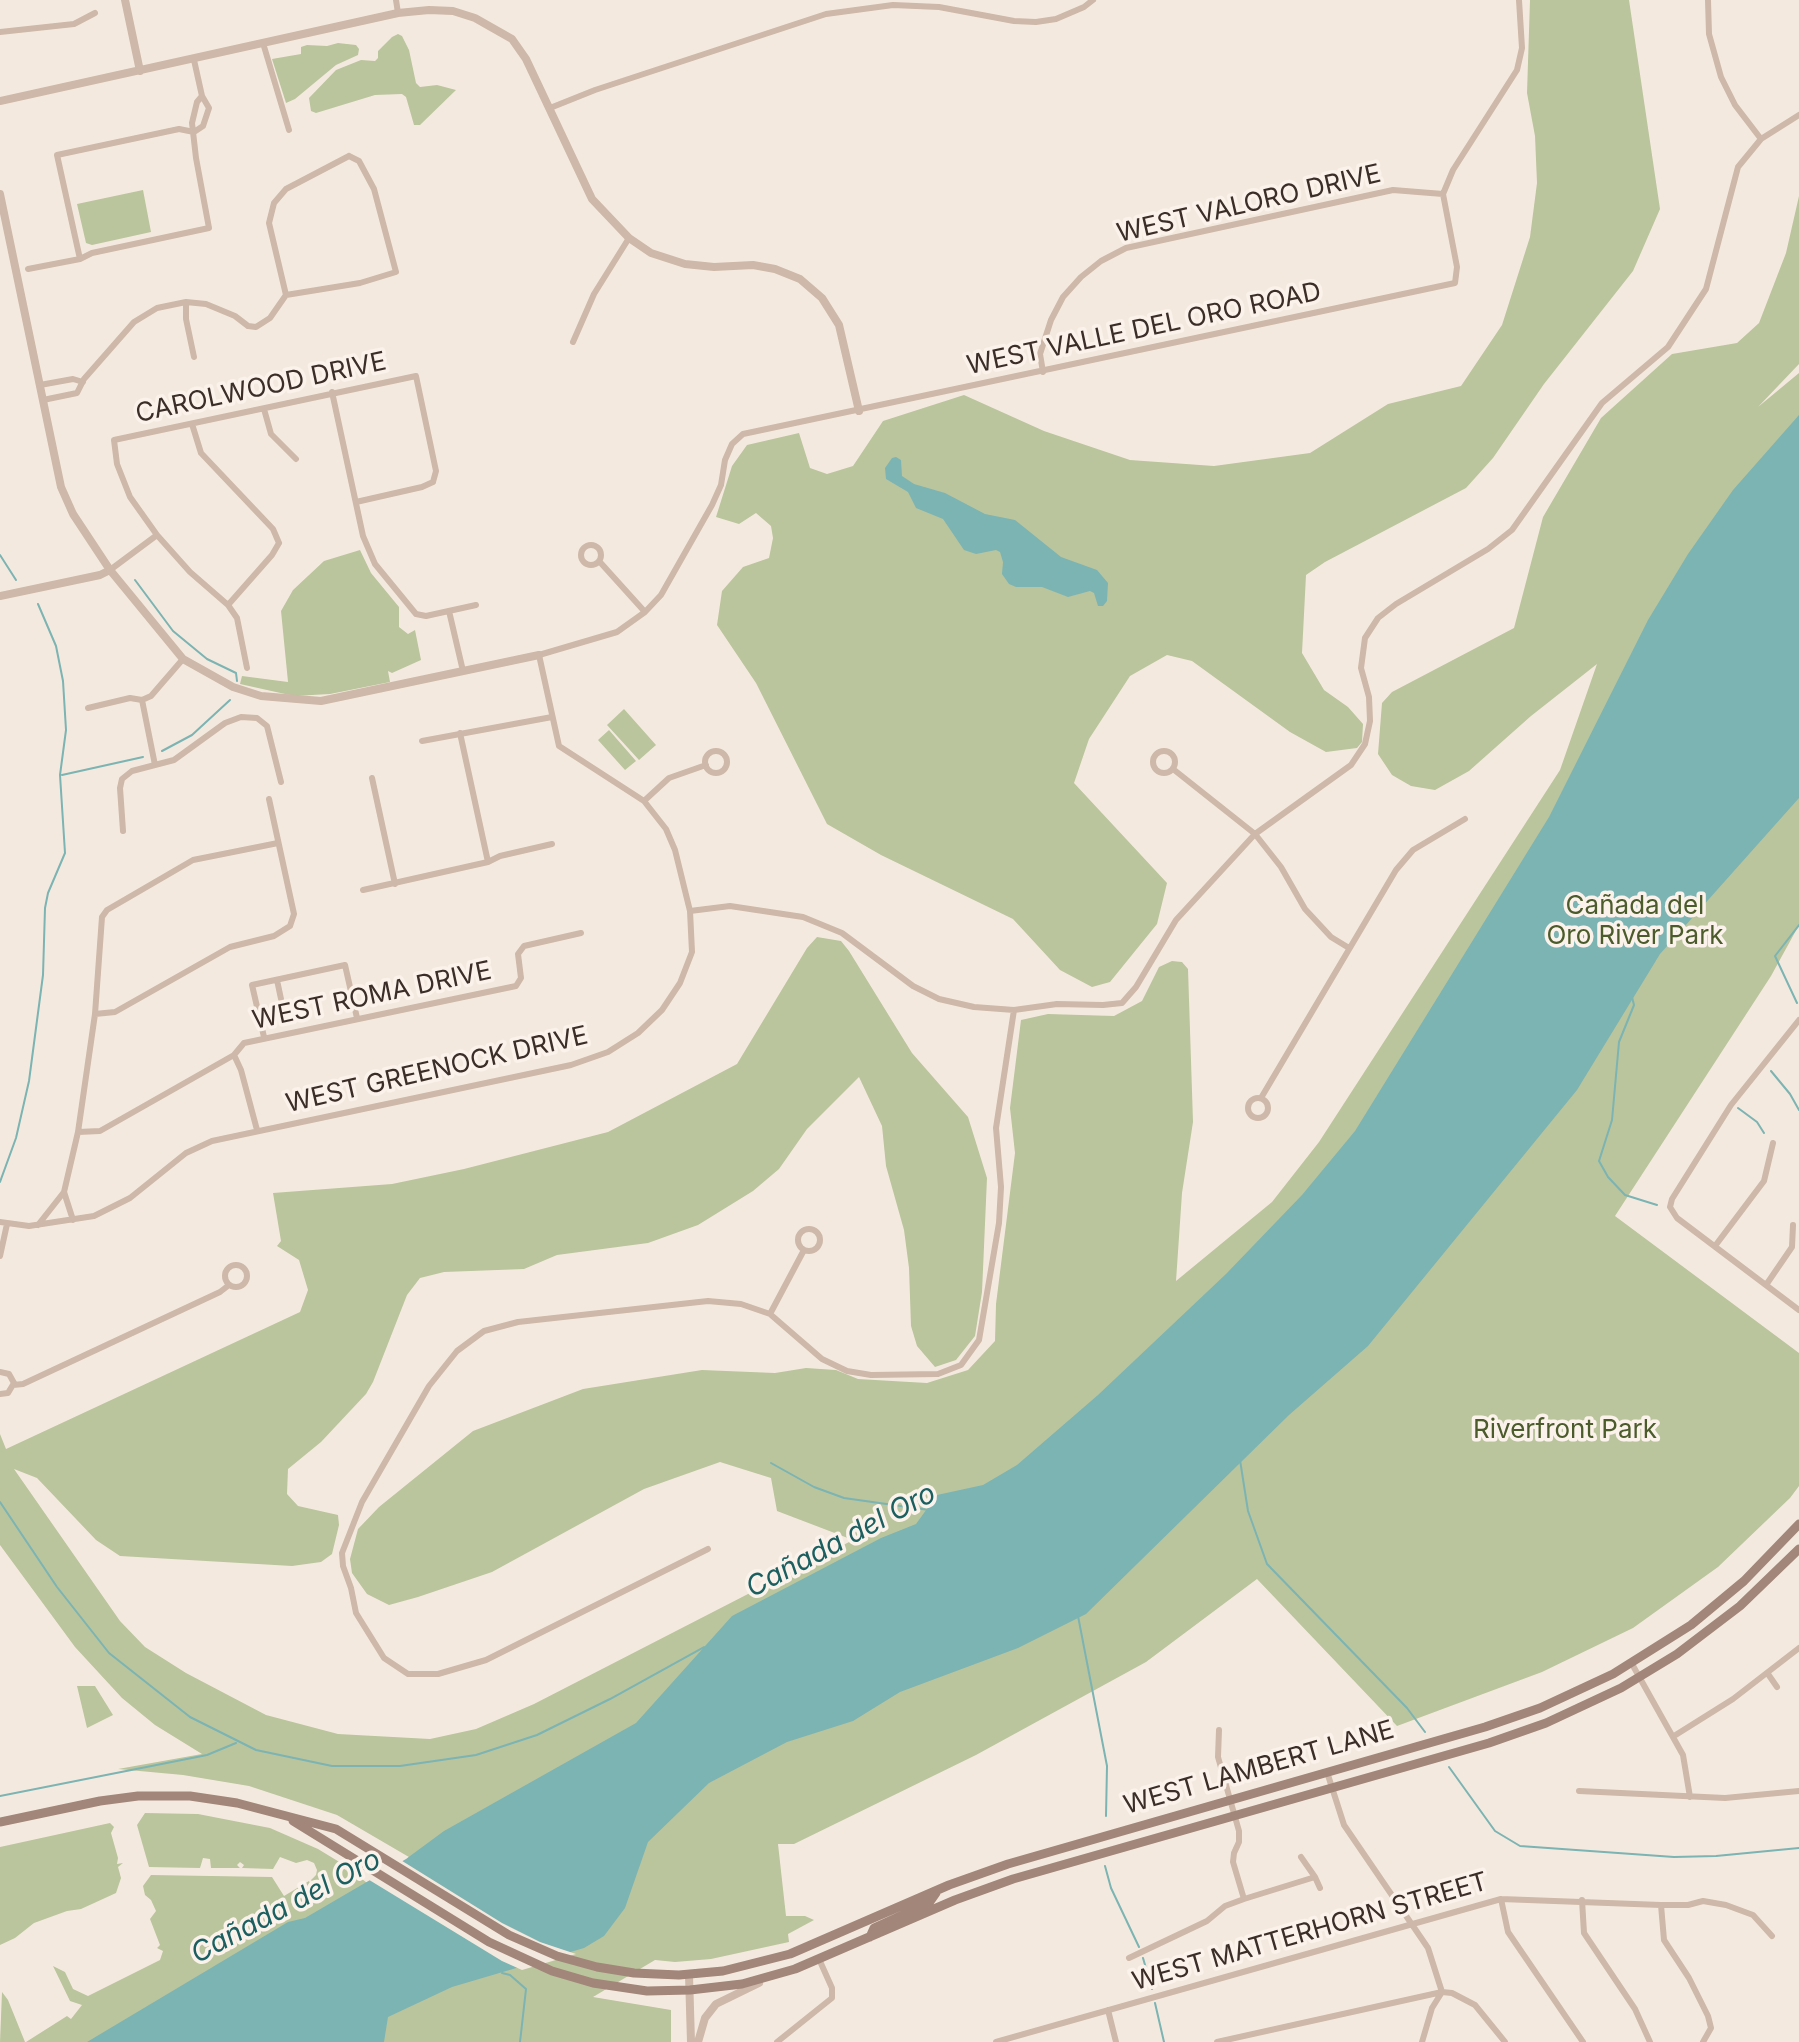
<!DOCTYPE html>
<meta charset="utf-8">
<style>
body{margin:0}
canvas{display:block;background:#f4e9de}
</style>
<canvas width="1799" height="2042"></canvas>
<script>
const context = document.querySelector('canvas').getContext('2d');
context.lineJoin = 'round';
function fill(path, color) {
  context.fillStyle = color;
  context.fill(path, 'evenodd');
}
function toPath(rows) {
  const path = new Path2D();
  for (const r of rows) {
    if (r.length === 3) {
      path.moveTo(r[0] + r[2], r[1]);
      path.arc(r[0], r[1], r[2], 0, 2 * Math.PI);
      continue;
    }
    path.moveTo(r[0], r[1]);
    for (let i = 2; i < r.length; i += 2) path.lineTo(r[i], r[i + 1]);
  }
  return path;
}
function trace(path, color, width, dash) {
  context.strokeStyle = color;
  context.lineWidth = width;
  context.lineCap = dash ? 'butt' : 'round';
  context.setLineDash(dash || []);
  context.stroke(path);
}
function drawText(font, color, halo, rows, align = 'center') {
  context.font = font + ' Inter,sans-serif';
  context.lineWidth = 7;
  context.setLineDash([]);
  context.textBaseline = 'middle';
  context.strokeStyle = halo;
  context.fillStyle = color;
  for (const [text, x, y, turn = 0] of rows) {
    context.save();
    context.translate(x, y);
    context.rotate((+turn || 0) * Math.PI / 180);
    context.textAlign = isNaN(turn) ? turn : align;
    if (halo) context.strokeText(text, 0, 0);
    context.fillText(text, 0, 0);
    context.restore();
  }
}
fill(toPath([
 [1530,0,1629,0,1660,209,1633,271,1544,384,1493,458,1466,488,1325,562,1306,575,1302,653,1324,690,1348,707,1363,724,1362,742,1357,748,1326,752,1290,732,1192,661,1167,655,1130,676,1089,739,1074,783,1167,883,1157,924,1110,982,1092,987,1060,970,1013,919,881,855,827,824,756,683,717,625,722,591,743,567,769,558,773,538,771,526,756,513,739,524,716,517,732,466,747,445,799,433,810,468,827,474,853,466,883,421,964,395,1044,431,1130,460,1214,466,1310,453,1388,404,1461,386,1502,325,1530,237,1537,183,1535,136,1527,93],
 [398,34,402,36,409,50,416,83,420,87,437,85,456,90,420,125,414,125,406,97,402,94,375,95,316,113,311,111,309,98,336,70,361,60,375,61,378,58,378,51,392,37],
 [338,43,356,45,359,49,358,55,336,65,295,99,286,103,272,59,301,54,301,47,307,45,327,46],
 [143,190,151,232,92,245,86,243,77,204],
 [1799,196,1799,364,1758,407,1799,373,1799,925,1771,976,1615,1216,1799,1353,1799,1486,1790,1498,1718,1567,1633,1628,1542,1672,1397,1726,1257,1579,1146,1662,976,1755,794,1844,778,1844,786,1916,805,1916,814,1920,788,1934,789,1942,711,1959,675,1962,655,1960,593,1997,671,2010,671,2042,26,2042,67,2016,71,2019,82,2005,70,2001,53,1966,65,1972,73,1989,88,1996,160,1960,163,1951,157,1948,160,1945,150,1919,156,1911,151,1900,145,1895,143,1886,151,1875,272,1877,284,1896,309,1881,316,1896,328,1890,324,1885,318,1889,311,1880,316,1875,317,1870,314,1863,307,1860,296,1863,280,1857,273,1869,242,1868,244,1865,240,1862,237,1865,240,1868,211,1868,210,1859,203,1858,200,1868,149,1867,137,1825,145,1813,198,1814,270,1828,318,1849,341,1863,343,1868,353,1875,346,1869,349,1866,365,1877,362,1879,375,1889,462,1888,337,1815,249,1786,183,1775,118,1769,202,1754,155,1725,122,1698,75,1647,0,1545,0,1434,6,1449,300,1312,308,1290,299,1260,277,1246,281,1241,273,1193,392,1184,464,1169,608,1132,737,1064,807,948,817,937,841,941,849,951,912,1053,968,1117,987,1178,982,1292,975,1336,956,1360,935,1367,917,1346,911,1326,909,1268,904,1230,886,1166,882,1126,859,1077,807,1129,779,1169,753,1191,698,1225,648,1243,557,1255,524,1269,444,1272,420,1278,407,1295,373,1382,366,1394,321,1442,288,1469,287,1494,298,1506,338,1515,339,1525,332,1554,321,1562,292,1566,120,1556,96,1540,37,1478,14,1469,120,1621,145,1647,186,1673,266,1715,338,1734,430,1739,476,1729,534,1704,853,1540,777,1511,771,1478,720,1462,644,1489,492,1572,418,1597,389,1605,367,1594,352,1573,350,1559,358,1529,379,1507,473,1431,583,1389,702,1370,775,1373,806,1368,836,1370,858,1379,927,1383,968,1370,995,1341,996,1304,1015,1153,1010,1108,1021,1020,1048,1014,1114,1016,1142,1001,1159,967,1172,961,1182,962,1188,969,1193,1122,1182,1193,1176,1281,1272,1202,1319,1142,1560,770,1597,664,1531,716,1469,771,1435,790,1411,786,1392,775,1378,754,1382,703,1392,692,1514,628,1543,517,1601,418,1672,354,1737,343,1759,323,1786,253],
 [360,550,371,573,399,607,399,627,408,634,415,630,421,660,392,673,388,671,390,682,330,694,294,696,240,684,242,676,288,682,281,611,293,590,324,561],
 [624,709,656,745,639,760,607,725],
 [609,730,636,761,625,770,598,740],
 [77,1686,95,1686,113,1715,87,1728],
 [110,1823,114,1827,111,1833,118,1858,117,1864,123,1863,118,1867,121,1878,116,1893,81,1909,67,1911,34,1923,15,1938,0,1945,0,1847],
 [2,1992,8,2000,25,2042,0,2042]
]), '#bac59d');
fill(toPath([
 [1799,415,1799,798,1660,954,1577,1090,1368,1346,1289,1415,1086,1614,1018,1648,900,1692,853,1721,787,1742,709,1783,648,1842,625,1908,604,1936,584,1948,452,1987,388,2017,384,2042,87,2042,288,1922,305,1918,406,1859,444,1831,636,1723,732,1616,881,1538,916,1524,937,1495,983,1485,1017,1465,1098,1395,1226,1274,1302,1195,1355,1131,1549,817,1648,620,1688,554,1733,490],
 [896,457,901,460,902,476,914,484,945,493,985,514,1015,520,1061,557,1097,570,1108,583,1107,601,1103,606,1098,606,1094,593,1090,591,1068,597,1042,587,1016,587,1009,584,1002,574,1003,562,1000,552,996,550,976,554,964,550,943,519,916,508,908,492,886,479,885,468,892,458]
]), '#7bb4b3');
fill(toPath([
 [399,1859,502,1923,540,1942,576,1954,522,1970,502,1961,366,1878]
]), '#f4e9de');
trace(toPath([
 [0,555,16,580],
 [135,580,173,631,207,659,236,673,237,681],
 [162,751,192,735,230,700],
 [62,775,143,757],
 [1632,997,1634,1005,1619,1042,1612,1120,1599,1161,1608,1177,1625,1195,1657,1205],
 [1797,1003,1775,956,1799,925],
 [1771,1071,1790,1094,1799,1110],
 [1738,1108,1757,1122,1764,1133],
 [0,1182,16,1138,29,1081,43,975,45,908,48,893,65,853,60,775,66,730,63,681,56,646,38,604],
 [1240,1460,1248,1511,1267,1564,1407,1708,1425,1732],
 [771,1463,814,1487,844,1498,929,1510],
 [0,1502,57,1587,109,1653,190,1717,256,1750,332,1766,400,1766,476,1755,537,1735,610,1699,704,1647],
 [1078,1616,1107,1766,1106,1816],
 [1449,1767,1495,1831,1520,1846,1674,1857,1716,1856,1799,1848],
 [0,1796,207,1755,236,1743],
 [1105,1866,1111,1888,1139,1947],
 [1143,1958,1152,1989],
 [502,1973,510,1975,526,1989,520,2042],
 [1155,2003,1164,2042]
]), '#7bb4b3', 2);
trace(toPath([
 [396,0,398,13],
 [1708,0,1709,34,1721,77,1735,105,1761,139],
 [0,32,74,24,95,13],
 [263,43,289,130],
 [194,60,202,96,209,108,203,126,194,132],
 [550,108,595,90,826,14,893,5,939,7,1014,21,1036,22,1056,19,1084,7,1093,0],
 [349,156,359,161,374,189,396,272,360,283,286,295,269,223,274,203,286,189,349,156],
 [80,259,57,155,179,129,194,132],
 [28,269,80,259,92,253,209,228,196,158,192,123,197,102,202,96],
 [186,302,186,319,194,357],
 [573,342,594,294,629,238],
 [1043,372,1040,354,1051,320,1063,297,1081,277,1101,261,1126,248,1393,190,1443,194],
 [40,385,73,379,83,382],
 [332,392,363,536,375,564,416,614,426,616,476,605],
 [43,400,77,393,84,379,134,322,157,308,186,302,206,304,235,316,248,326,256,327,270,318,286,295],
 [264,409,271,434,296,459],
 [192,424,201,453,273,529,279,543],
 [356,502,422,487,433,482],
 [591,555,10],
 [599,561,645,612],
 [110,570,157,535],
 [228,605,272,555,279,543],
 [449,611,463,671],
 [247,668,237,618,228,605,190,572,157,535,130,497,117,464,114,440,416,376,436,471,433,482],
 [142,700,155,765],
 [88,708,130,698,142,700,151,696,183,659],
 [460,733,488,862],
 [422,741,552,717],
 [1164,762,11],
 [716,762,11],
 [1173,769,1255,834,1281,867,1305,909,1331,937,1349,948],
 [372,778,395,884],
 [644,801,669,778,706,765],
 [123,831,120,788,122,779,132,771,174,760,225,723,241,717,257,718,267,726,281,782],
 [363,890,488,862,500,856,552,844],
 [690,911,730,906,803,917,842,933,913,986,939,999,974,1007,1014,1010,1057,1004,1103,1005,1122,1003,1136,987,1176,920,1255,834,1351,765,1365,744,1370,721,1369,697,1361,668,1365,638,1378,618,1396,604,1488,549,1512,530,1602,403,1668,347,1706,289,1738,167,1761,139,1799,115],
 [277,980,281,999],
 [95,1014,115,1012,230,947,274,936,290,926,294,914,269,799],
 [1799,1020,1731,1105,1672,1199,1670,1207,1677,1218,1799,1310],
 [264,1037,252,985,345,965,357,1018],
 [234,1055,241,1070,257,1130],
 [1258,1108,10],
 [1261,1098,1396,870,1413,850,1465,819],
 [78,1132,100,1131,234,1055,244,1043,516,986,521,978,518,954,524,946,581,933],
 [64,1192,73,1220],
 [0,1222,29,1226,94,1216,130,1198,186,1153,212,1141,571,1065,608,1052,638,1033,662,1010,680,983,692,952,690,911,675,850,666,829,644,801,559,746,539,655,617,632,645,612,661,595,712,505,721,485,725,460,732,444,743,434,1455,283,1457,267,1443,194,1453,170,1517,70,1522,48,1519,0],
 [38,1225,64,1192,78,1132,95,1014,102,917,107,910,193,860,278,843],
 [809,1240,11],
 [1715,1246,1764,1181,1773,1143],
 [0,1256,7,1224],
 [236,1276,11],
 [1766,1285,1792,1247,1793,1225],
 [770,1314,804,1250],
 [0,1372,9,1374,14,1383,8,1393,0,1394],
 [13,1385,23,1384,220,1292,229,1285],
 [708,1549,486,1660,438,1674,408,1674,384,1658,356,1613,351,1588,343,1566,342,1553,362,1502,429,1386,457,1351,484,1331,518,1322,708,1301,741,1304,770,1314,822,1359,847,1371,871,1375,938,1374,961,1365,979,1340,999,1223,1001,1187,996,1128,1014,1010],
 [1632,1664,1683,1755,1690,1797],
 [1768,1674,1777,1687],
 [1219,1730,1218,1757,1239,1831,1239,1842,1234,1853,1233,1862,1244,1899,1315,1877,1320,1888],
 [1674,1736,1733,1699,1799,1648],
 [1327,1772,1344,1825,1428,1948,1442,1992,1452,1993,1475,2005,1505,2042],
 [1579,1791,1725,1798,1799,1791],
 [1301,1857,1315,1877],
 [1501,1899,1508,1932,1583,2042],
 [1582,1900,1584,1933,1635,2009,1650,2042],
 [1661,1905,1664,1940,1689,1978,1708,2016,1711,2028,1703,2042],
 [1129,1958,1207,1921,1225,1906,1244,1899],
 [1108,2010,1116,2042],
 [777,2042,832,1998,832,1988,819,1959],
 [996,2042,1501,1899,1661,1905,1688,1905,1703,1901,1726,1905,1753,1915,1772,1936],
 [1217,2042,1442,1992],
 [1422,2042,1432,2008,1442,1992]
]), '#ceb8a9', 6);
trace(toPath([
 [125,0,140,71],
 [0,101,398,13,429,10,453,11,475,18,512,39,526,59,592,199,629,238,651,253,685,264,714,267,753,265,775,269,800,279,822,298,839,325,859,411],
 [0,194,61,487,73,514,110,570,183,659,233,687,261,696,321,701,539,655],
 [0,596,100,575,110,570],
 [689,1975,691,2042],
 [698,2042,705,2018,716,2004,759,1983]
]), '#ceb8a9', 8);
trace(toPath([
 [293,1821,489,1942,552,1971,593,1983,647,1991,690,1990,742,1984,795,1969,955,1900,1013,1879,1489,1743,1546,1723,1621,1688,1677,1654,1740,1606,1799,1549],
 [0,1822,100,1801,138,1796,190,1796,237,1803,336,1829,509,1935,557,1956,597,1967,634,1973,679,1975,723,1971,790,1954,949,1885,1008,1864,1485,1727,1540,1708,1613,1674,1691,1625,1744,1581,1799,1524],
 [870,1937,874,1928,929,1903,936,1893]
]), '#a2867a', 9);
drawText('26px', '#3b2e29', '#fbf3eb', [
 ["WEST VALORO DRIVE",1249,204,-13],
 ["WEST VALLE DEL ORO ROAD",1144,329,-12],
 ["CAROLWOOD DRIVE",261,388,-12],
 ["WEST ROMA DRIVE",372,996,-12],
 ["WEST GREENOCK DRIVE",437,1070,-13],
 ["WEST LAMBERT LANE",1259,1768,-16],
 ["WEST MATTERHORN STREET",1310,1932,-16]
]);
drawText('26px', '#4c5b2b', '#fbf3eb', [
 ["Cañada del",1635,906],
 ["Oro River Park",1635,936],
 ["Riverfront Park",1565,1430]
]);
drawText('italic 28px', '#1b5f60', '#fbf3eb', [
 ["Cañada del Oro",841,1541,-28],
 ["Cañada del Oro",286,1907,-28]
]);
</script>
